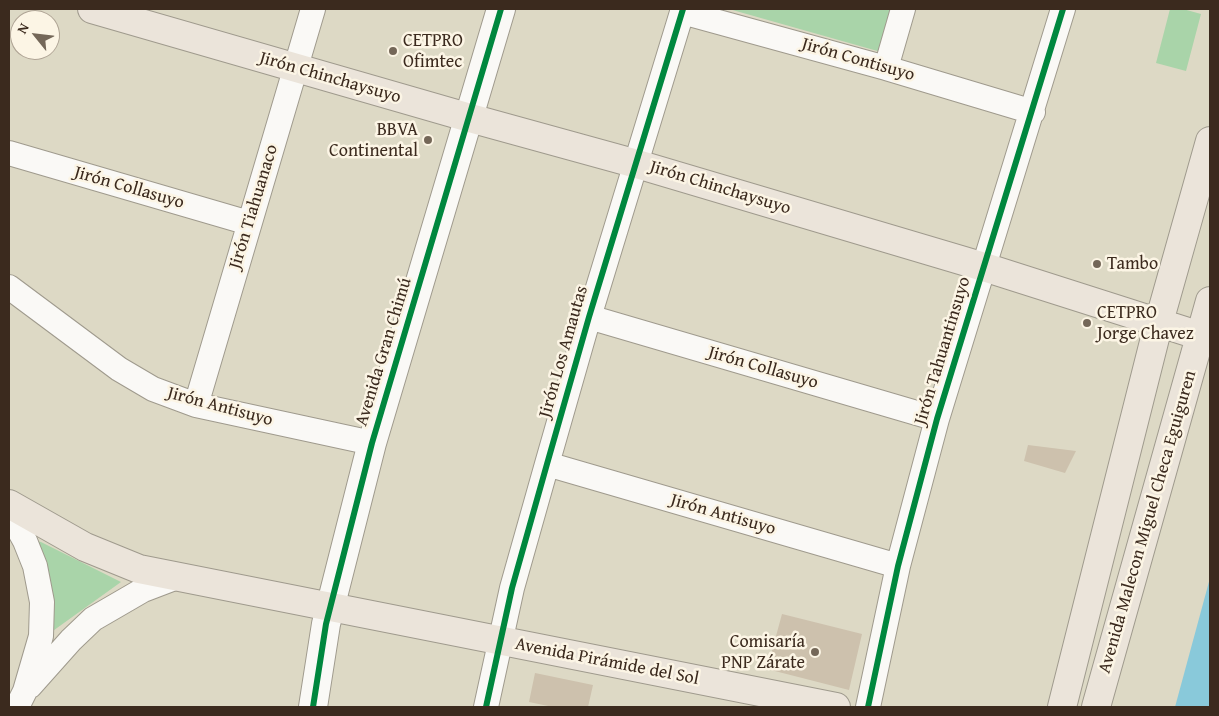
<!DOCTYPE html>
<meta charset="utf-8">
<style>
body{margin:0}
#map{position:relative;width:1219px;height:716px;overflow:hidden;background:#ddd9c5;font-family:"Gentium Book Plus",serif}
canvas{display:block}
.frame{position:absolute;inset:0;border:10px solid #3b2a1e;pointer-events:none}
.north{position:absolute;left:10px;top:10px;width:50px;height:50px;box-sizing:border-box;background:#fcf5e5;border:1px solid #afa495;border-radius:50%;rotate:299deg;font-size:14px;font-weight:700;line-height:20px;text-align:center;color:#3b2a1e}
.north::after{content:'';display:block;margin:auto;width:18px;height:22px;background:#746758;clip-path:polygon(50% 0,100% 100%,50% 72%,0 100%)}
</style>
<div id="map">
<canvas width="1219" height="716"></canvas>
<div class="frame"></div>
<div class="north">N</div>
</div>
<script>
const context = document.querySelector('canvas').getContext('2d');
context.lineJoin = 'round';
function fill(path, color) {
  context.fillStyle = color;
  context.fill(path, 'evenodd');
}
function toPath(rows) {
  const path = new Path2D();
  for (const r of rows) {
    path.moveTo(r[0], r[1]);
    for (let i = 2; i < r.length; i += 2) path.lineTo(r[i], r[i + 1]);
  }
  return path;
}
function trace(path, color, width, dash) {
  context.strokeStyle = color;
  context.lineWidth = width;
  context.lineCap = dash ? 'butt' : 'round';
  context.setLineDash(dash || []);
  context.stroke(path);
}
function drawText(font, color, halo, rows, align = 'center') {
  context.font = font + ' "Gentium Book Plus",serif';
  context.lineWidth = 5;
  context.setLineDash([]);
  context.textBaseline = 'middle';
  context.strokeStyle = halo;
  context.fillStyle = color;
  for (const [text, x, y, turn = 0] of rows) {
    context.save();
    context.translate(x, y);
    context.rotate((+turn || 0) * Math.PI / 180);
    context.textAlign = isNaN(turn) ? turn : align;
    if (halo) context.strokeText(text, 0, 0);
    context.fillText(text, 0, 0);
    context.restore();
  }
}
fill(toPath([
 [729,9,893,9,881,52],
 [1170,9,1183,9,1201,14,1186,71,1156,63],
 [36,541,41,542,121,582,50,633]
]), '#a9d4a9');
fill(toPath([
 [1210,578,1210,707,1175,707]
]), '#89c9da');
fill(toPath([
 [1028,445,1076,451,1065,473,1024,461],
 [782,614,862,634,849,690,767,669],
 [535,673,593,685,588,707,553,707,529,702]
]), '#cdc1ad');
const minor = toPath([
 [682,12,886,68,1033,112],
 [886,68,903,9],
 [9,153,249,223],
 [9,287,119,369,153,389,196,405,372,443],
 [589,317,937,419],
 [196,405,313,9],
 [547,464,898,566],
 [9,512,25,541,35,566,42,602,41,636,25,691,17,707],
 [30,686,71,640,93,619,143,590,177,577],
 [486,707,512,588,547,464,589,317,683,9],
 [868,707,898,566,937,419,1063,9]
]);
const tertiary = toPath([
 [313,707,326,624,372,443,501,9]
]);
const primary = toPath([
 [92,9,470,118,637,164,984,267,1210,339],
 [9,504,85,547,139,569,836,707],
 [1062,707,1159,322,1210,141],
 [1096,707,1210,301]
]);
trace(minor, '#9f9a8d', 26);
trace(tertiary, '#9f9a8d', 30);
trace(primary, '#9f9a8d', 30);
trace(minor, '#faf9f6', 24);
trace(tertiary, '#faf9f6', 28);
trace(primary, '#ebe4da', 28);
trace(toPath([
 [313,707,326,624,372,443,501,9],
 [486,707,512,588,547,464,589,317,683,9],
 [868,707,898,566,937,419,1063,9]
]), '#00873e', 6);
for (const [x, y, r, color] of [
 [393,51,5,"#746758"],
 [428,140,5,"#746758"],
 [1097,264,5,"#746758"],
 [1087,323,5,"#746758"],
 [815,652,5,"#746758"]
]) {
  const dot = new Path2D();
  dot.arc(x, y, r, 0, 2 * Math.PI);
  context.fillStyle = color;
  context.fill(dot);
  trace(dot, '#fcf5e5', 2);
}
drawText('18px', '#3b2a1e', '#fcf5e5', [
 ["CETPRO",403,41],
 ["Ofimtec",403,62],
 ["BBVA",418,130,"right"],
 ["Continental",418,151,"right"],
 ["Tambo",1107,264],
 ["CETPRO",1097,313],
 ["Jorge Chavez",1097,334],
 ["Comisaría",805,642,"right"],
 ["PNP Zárate",805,663,"right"]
], 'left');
drawText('18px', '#3b2a1e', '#fcf5e5', [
 ["Jirón Contisuyo",858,60,16],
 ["Jirón Chinchaysuyo",330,78,16],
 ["Jirón Collasuyo",129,188,16],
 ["Jirón Chinchaysuyo",720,188,17],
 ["Jirón Tiahuanaco",254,207,-73],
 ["Jirón Tahuantinsuyo",943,351,-73],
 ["Avenida Gran Chimú",384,352,-73],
 ["Jirón Los Amautas",564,352,-74],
 ["Jirón Collasuyo",763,368,16],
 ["Jirón Antisuyo",220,407,15],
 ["Jirón Antisuyo",723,515,16],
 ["Avenida Malecon Miguel Checa Eguiguren",1148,522,-74],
 ["Avenida Pirámide del Sol",607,662,11]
]);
</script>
